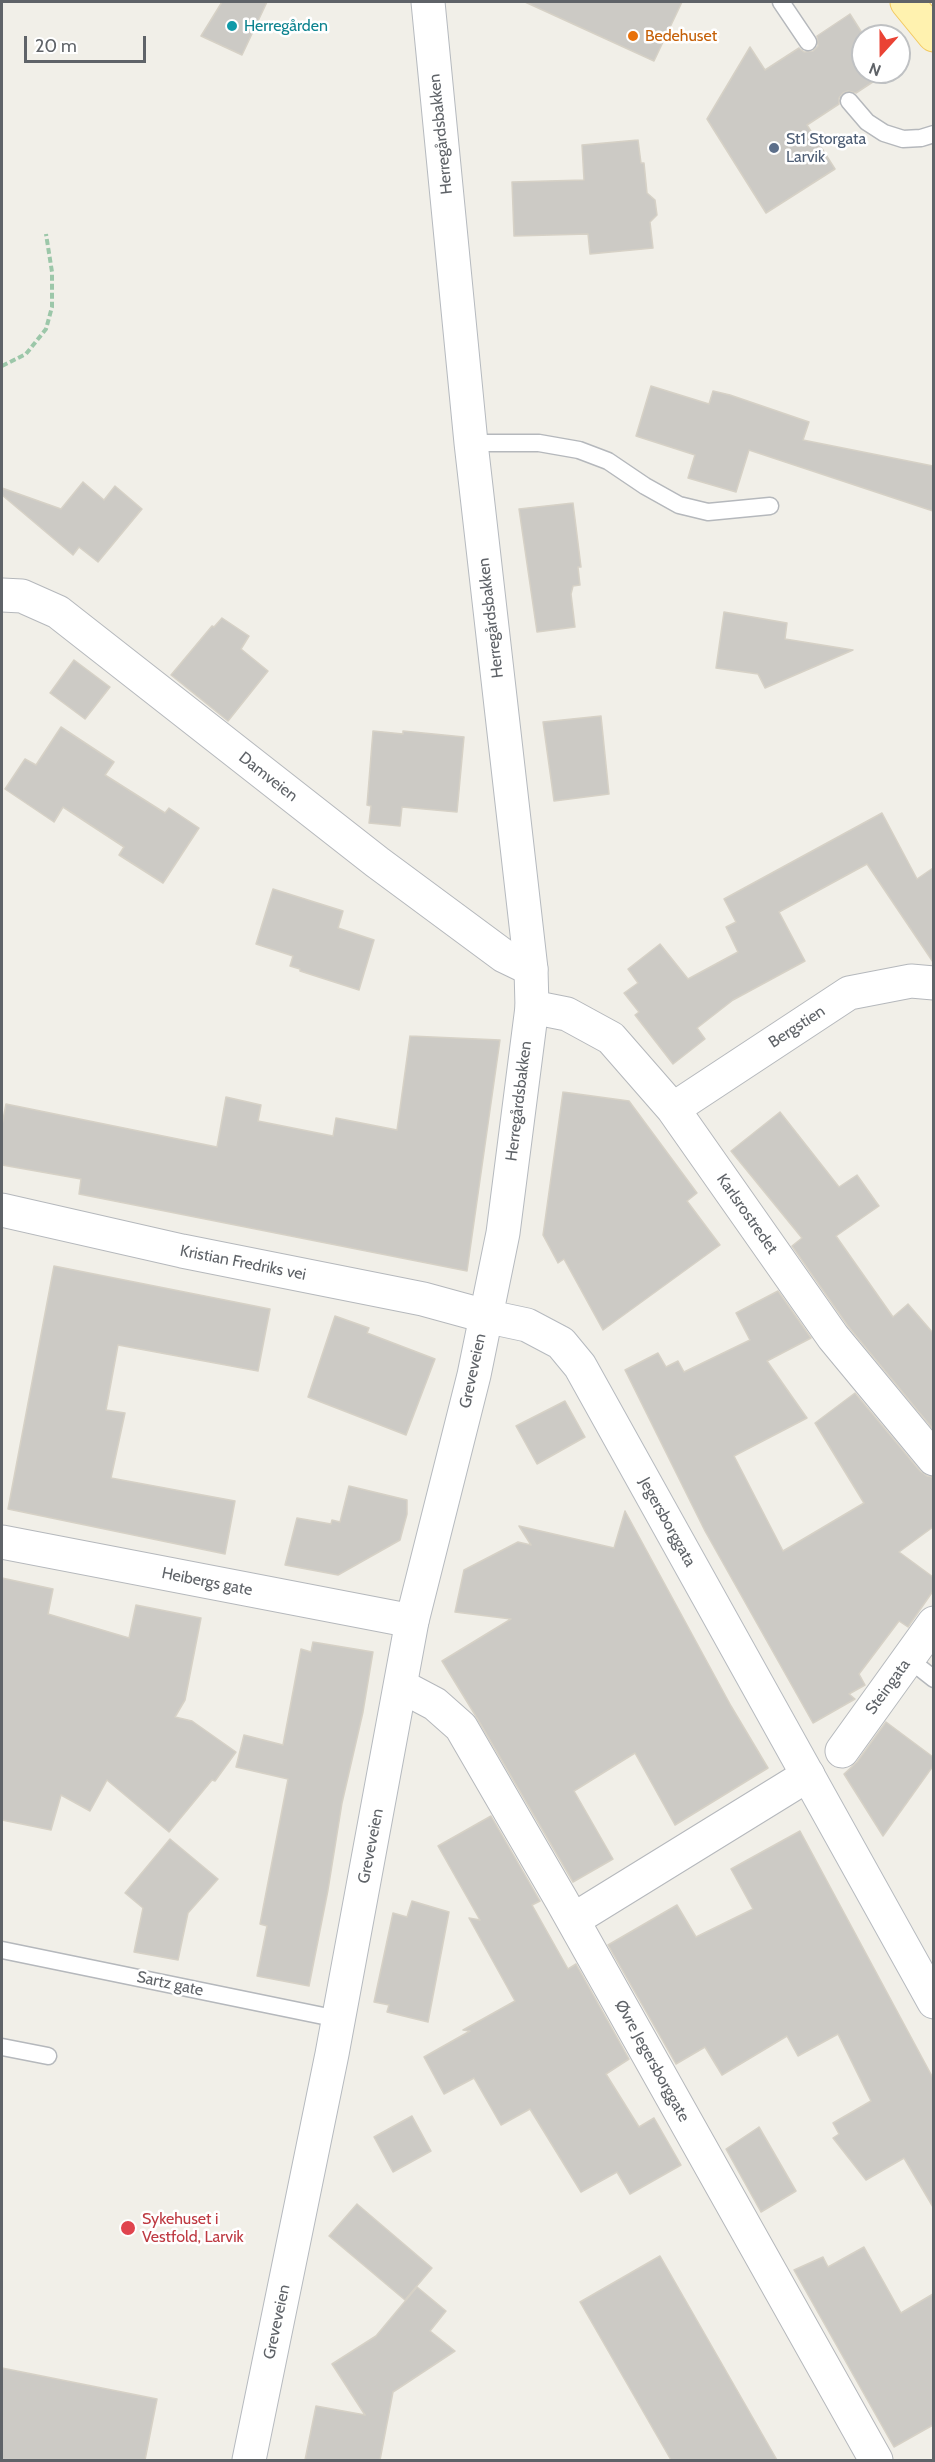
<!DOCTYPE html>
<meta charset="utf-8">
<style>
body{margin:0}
#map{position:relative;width:935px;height:2462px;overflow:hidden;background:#f1efe8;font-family:Cabin,sans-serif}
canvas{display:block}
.frame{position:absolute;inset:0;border:3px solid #5f6368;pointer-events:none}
.north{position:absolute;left:851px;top:24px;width:60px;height:60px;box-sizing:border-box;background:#fff;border:2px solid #bfc1c3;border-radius:50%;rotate:201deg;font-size:16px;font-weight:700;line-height:24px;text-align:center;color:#5f6368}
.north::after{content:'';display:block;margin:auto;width:21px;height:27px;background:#ea4335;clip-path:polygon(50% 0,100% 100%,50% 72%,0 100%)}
.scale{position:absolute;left:24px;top:36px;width:122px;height:27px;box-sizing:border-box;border:3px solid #5f6368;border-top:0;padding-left:8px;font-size:18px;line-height:21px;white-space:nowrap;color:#5f6368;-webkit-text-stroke:4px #fff;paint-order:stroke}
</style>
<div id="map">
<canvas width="935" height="2462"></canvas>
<div class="frame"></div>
<div class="north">N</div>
<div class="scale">20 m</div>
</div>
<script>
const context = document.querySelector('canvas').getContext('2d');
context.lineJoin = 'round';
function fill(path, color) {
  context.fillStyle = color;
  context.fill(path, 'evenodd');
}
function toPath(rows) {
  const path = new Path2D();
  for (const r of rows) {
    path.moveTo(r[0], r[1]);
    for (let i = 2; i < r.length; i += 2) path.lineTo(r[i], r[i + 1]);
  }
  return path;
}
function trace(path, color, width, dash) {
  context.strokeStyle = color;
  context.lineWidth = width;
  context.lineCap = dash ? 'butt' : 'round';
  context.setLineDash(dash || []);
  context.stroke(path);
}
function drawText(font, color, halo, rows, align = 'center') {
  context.font = font + ' Cabin,sans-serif';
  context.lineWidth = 5;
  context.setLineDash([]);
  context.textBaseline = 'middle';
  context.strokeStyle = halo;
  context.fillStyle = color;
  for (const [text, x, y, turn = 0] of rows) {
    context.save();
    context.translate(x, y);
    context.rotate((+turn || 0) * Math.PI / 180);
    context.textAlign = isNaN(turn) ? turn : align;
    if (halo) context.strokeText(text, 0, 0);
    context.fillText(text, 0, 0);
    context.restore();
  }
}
const building = toPath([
 [222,2,267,2,242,55,201,36,222,2],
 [525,2,682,2,654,61,525,2],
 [850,14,864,36,863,72,888,72,856,93,848,91,843,93,839,98,839,104,807,125,835,169,766,213,707,119,750,47,765,70,799,48,804,52,813,51,818,46,817,36,850,14],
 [638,140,641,163,644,163,647,193,655,200,657,215,650,222,653,248,590,254,588,234,514,236,512,182,584,180,582,145,638,140],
 [651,386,709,404,713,391,730,395,809,422,803,440,933,466,933,511,749,450,736,492,688,478,695,455,636,436,651,386],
 [83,482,104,500,115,486,142,509,98,562,79,547,73,555,2,495,2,488,61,509,83,482],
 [573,503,581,567,578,567,580,585,573,586,571,594,575,627,537,632,519,509,573,503],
 [724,612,787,623,785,639,853,650,765,688,758,674,716,668,724,612],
 [222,618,249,636,241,649,268,671,228,721,171,675,212,626,214,627,222,618],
 [74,660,110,687,85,719,50,693,74,660],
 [601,716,609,794,554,801,543,722,601,716],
 [61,727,114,762,105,775,165,813,169,808,199,828,163,883,119,855,124,847,63,807,54,822,5,789,25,759,36,765,61,727],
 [373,731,403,734,403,731,464,737,457,812,402,807,400,826,369,823,371,806,367,805,373,731],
 [882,813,917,879,933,868,933,962,867,864,779,912,805,961,733,1000,697,1028,705,1039,673,1064,635,1015,639,1012,624,993,638,983,628,969,660,944,688,979,738,952,726,927,736,922,724,899,882,813],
 [273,889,343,911,338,928,374,940,359,990,300,971,300,969,290,966,293,956,256,944,273,889],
 [410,1036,500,1040,467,1271,79,1194,81,1179,2,1165,2,1125,6,1104,217,1147,226,1097,261,1105,258,1121,333,1136,336,1118,397,1130,410,1036],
 [563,1092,629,1101,697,1193,687,1201,720,1245,603,1330,564,1259,558,1263,543,1235,563,1092],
 [780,1112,839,1187,857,1175,879,1206,836,1236,893,1317,908,1304,933,1333,933,1429,848,1326,792,1246,802,1238,731,1151,780,1112],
 [54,1266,270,1309,258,1371,118,1345,106,1410,125,1413,111,1478,235,1501,225,1554,8,1509,54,1266],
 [778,1291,811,1338,767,1361,807,1418,734,1456,783,1551,864,1503,815,1423,855,1393,920,1471,927,1476,933,1477,933,1527,899,1552,933,1577,933,1591,908,1627,899,1621,859,1674,865,1685,849,1694,855,1699,813,1723,705,1531,625,1370,658,1353,666,1367,678,1361,684,1372,750,1340,736,1313,778,1291],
 [335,1316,369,1328,367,1333,435,1359,406,1435,308,1397,335,1316],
 [565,1401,585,1437,537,1464,516,1426,565,1401],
 [349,1486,407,1500,407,1514,400,1540,338,1575,285,1565,297,1518,331,1524,332,1520,340,1522,349,1486],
 [625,1511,731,1706,768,1768,675,1825,635,1753,574,1791,613,1859,573,1882,477,1718,442,1661,511,1619,455,1612,464,1570,518,1542,531,1545,519,1526,614,1548,625,1511],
 [2,1578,53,1589,48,1614,129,1638,136,1605,201,1618,185,1700,175,1717,192,1721,236,1752,215,1781,212,1780,169,1832,107,1780,90,1811,61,1795,51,1830,2,1820,2,1578],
 [313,1642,373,1652,363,1712,342,1803,328,1890,309,1986,257,1976,267,1926,260,1924,288,1779,236,1767,244,1735,283,1745,301,1649,311,1652,313,1642],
 [886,1722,933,1757,933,1766,883,1836,844,1774,857,1762,886,1722],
 [491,1816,540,1901,532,1905,568,1969,576,1964,629,2059,606,2074,639,2127,654,2118,681,2165,630,2194,617,2172,581,2192,530,2109,501,2125,474,2078,444,2094,424,2057,470,2031,463,2030,515,2001,469,1918,480,1920,438,1846,491,1816],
 [800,1831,933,2078,933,2207,904,2158,866,2180,833,2138,839,2134,833,2123,871,2101,838,2034,798,2056,787,2036,722,2075,705,2047,676,2064,608,1945,677,1905,696,1937,753,1909,731,1869,800,1831],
 [170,1839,218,1879,188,1913,178,1960,134,1952,143,1908,125,1893,170,1839],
 [412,1901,449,1912,428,2022,387,2012,389,2005,374,2002,393,1913,407,1917,412,1901],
 [412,2116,431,2151,393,2172,374,2137,412,2116],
 [759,2127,796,2191,761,2212,726,2149,759,2127],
 [357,2204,432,2268,405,2300,329,2236,357,2204],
 [864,2247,901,2313,933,2294,933,2425,894,2447,794,2270,823,2257,828,2267,864,2247],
 [660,2256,777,2460,671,2460,580,2302,660,2256],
 [417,2287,446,2311,430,2331,455,2351,393,2392,380,2460,305,2460,316,2406,365,2415,332,2364,376,2336,417,2287],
 [2,2368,157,2399,145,2460,2,2460,2,2368]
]);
fill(building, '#cccac5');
trace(building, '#d6d1c6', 1.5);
const lane = toPath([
 [781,2,808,42],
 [849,101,867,122,884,133,903,139,921,138,934,134],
 [471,443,539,443,579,450,608,461,645,486,679,505,708,512,770,506],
 [906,1661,920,1668,934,1679],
 [2,1950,338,2019],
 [2,2047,48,2056]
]);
const street = toPath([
 [2,595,22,596,58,612,377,862,504,956,531,969],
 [532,1007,567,1014,611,1038,673,1109,833,1337,934,1459],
 [673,1109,849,993,911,981,934,983],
 [2,1210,182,1251,423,1299,485,1316],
 [2,1542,412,1621],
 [401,1686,435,1704,461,1727,562,1901,876,2460],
 [842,1751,934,1623],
 [573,1920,808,1775]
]);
const secondary = toPath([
 [485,1316,527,1325,561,1343,580,1366,934,2002],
 [249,2460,332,2054,412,1621,474,1375,503,1233,532,1007,531,969,471,443,428,2]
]);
const primary = toPath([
 [907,2,934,35]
]);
trace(lane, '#b5b8bc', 19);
trace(street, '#b5b8bc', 35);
trace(secondary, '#b6babf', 35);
trace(primary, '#f2c960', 35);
trace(toPath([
 [2,366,26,354,46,329,52,307,52,272,46,234]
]), '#9cc7a9', 4, [6, 3]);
trace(lane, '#fff', 16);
trace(street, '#fff', 33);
trace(secondary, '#fff', 33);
trace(primary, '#fff2af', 33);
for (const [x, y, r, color] of [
 [232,26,6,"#0f9aa8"],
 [633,36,6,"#e8710a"],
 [774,148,6,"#5c6f8a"],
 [128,2228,8,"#e0444e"]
]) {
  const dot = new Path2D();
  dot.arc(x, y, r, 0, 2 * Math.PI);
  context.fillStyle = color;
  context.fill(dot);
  trace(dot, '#fff', 2);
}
drawText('16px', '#0d838f', '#fff', [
 ["Herregården",244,26]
], 'left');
drawText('16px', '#c56008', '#fff', [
 ["Bedehuset",645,36]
], 'left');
drawText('16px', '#5f6368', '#fff', [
 ["Herregårdsbakken",441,134,-96],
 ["Herregårdsbakken",491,618,-97],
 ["Damveien",268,777,38],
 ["Bergstien",797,1027,-33],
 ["Herregårdsbakken",519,1101,-83],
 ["Karlsrostredet",747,1214,55],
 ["Kristian Fredriks vei",243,1263,11],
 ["Greveveien",473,1371,-78],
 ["Jegersborggata",667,1522,61],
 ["Heibergs gate",207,1582,11],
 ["Steingata",888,1687,-54],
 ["Greveveien",371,1846,-79],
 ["Sartz gate",170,1984,12],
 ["Øvre Jegersborggate",652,2061,61],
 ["Greveveien",277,2322,-78]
]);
drawText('16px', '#4e5e75', '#fff', [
 ["St1 Storgata",786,139],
 ["Larvik",786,157]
], 'left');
drawText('16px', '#be3a42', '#fff', [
 ["Sykehuset i",142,2219],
 ["Vestfold, Larvik",142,2237]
], 'left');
</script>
